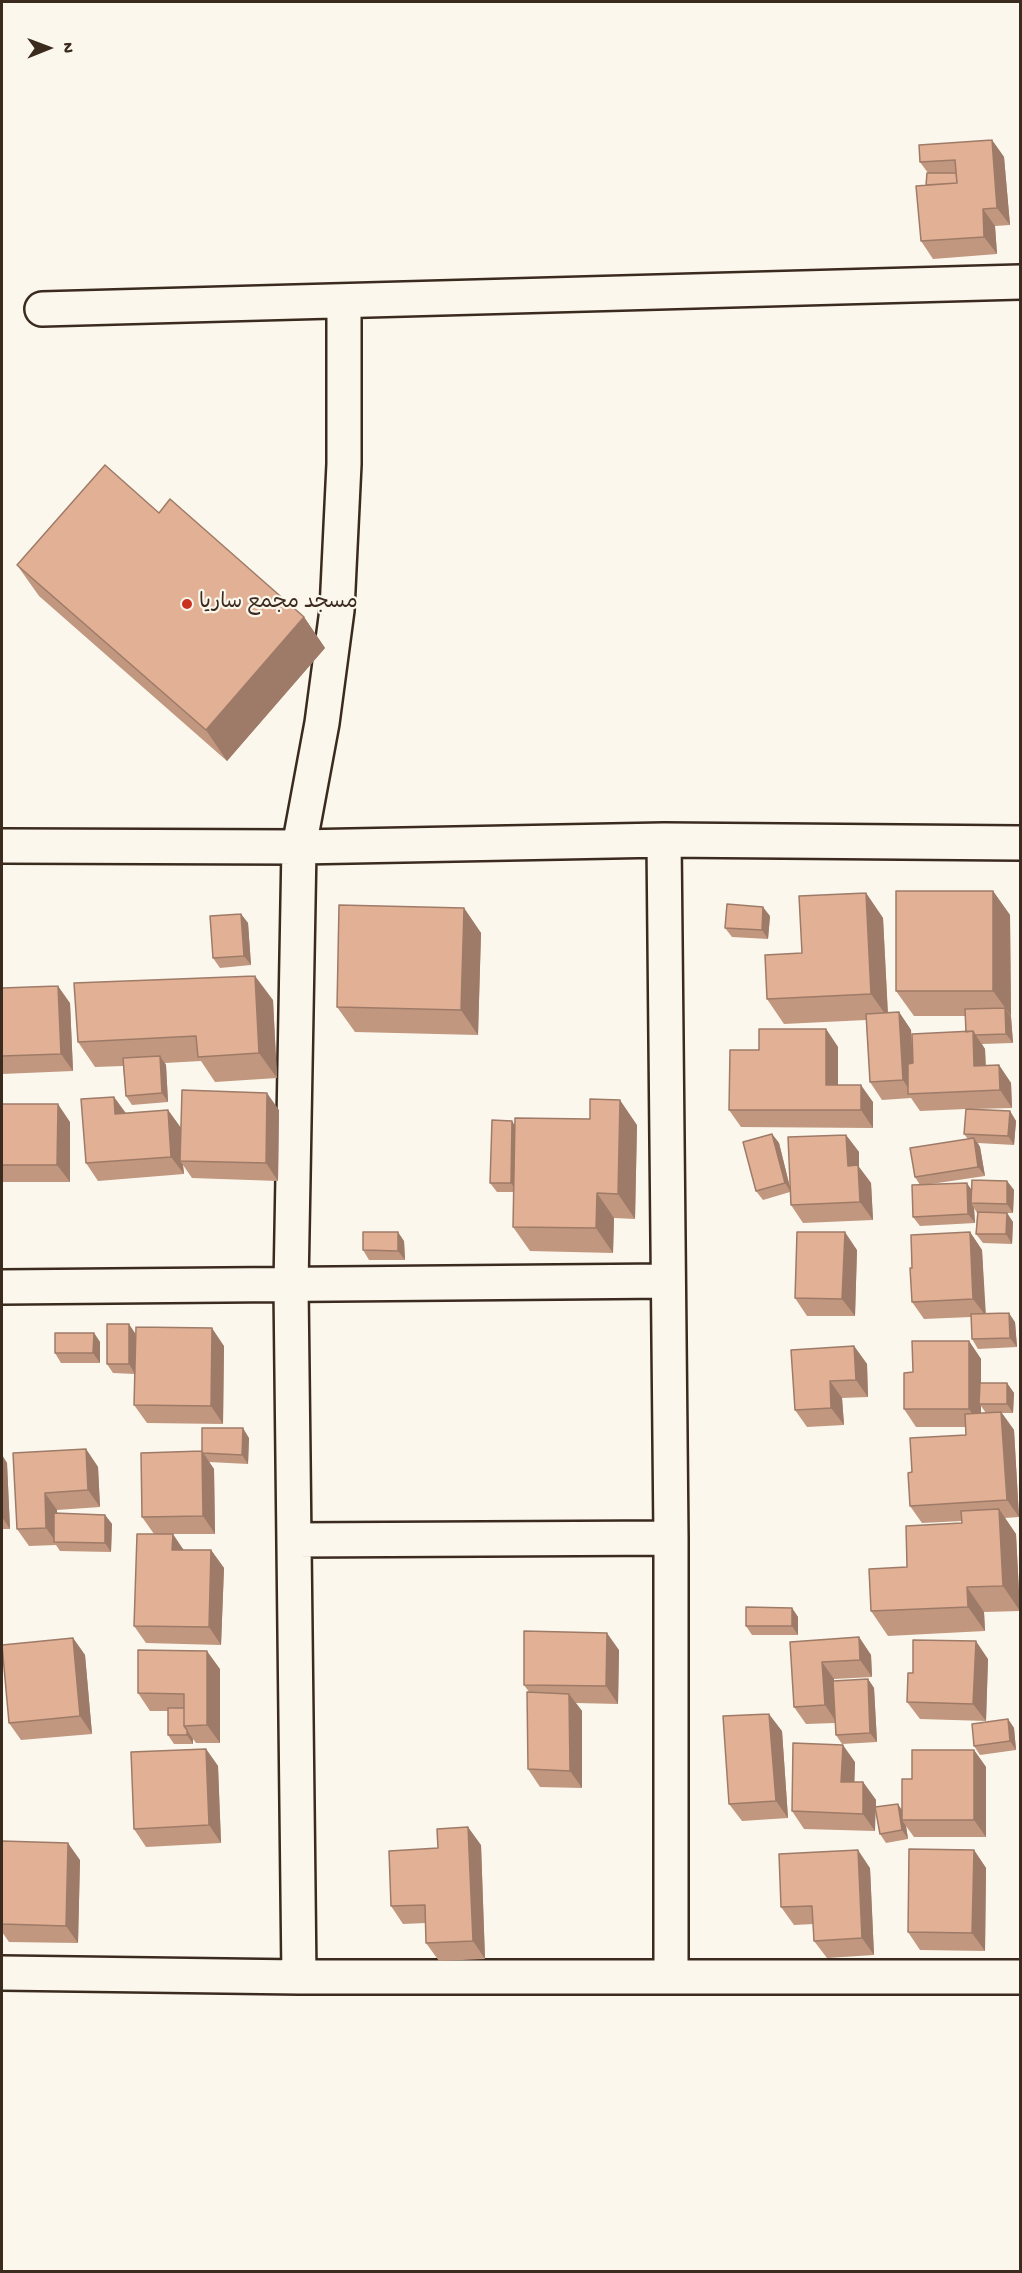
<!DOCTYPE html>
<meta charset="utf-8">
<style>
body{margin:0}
#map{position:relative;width:1022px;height:2273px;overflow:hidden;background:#fbf7ec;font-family:"Gochi Hand",sans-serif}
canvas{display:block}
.frame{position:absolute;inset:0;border:3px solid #3b2a1e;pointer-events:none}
.north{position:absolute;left:18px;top:18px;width:60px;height:60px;-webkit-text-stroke:4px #fbf7ec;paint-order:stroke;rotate:89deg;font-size:16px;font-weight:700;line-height:24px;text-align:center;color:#3b2a1e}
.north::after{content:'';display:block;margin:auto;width:21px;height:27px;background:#3b2a1e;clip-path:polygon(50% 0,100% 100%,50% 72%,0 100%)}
</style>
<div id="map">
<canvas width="1022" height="2273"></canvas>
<div class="frame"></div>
<div class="north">N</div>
</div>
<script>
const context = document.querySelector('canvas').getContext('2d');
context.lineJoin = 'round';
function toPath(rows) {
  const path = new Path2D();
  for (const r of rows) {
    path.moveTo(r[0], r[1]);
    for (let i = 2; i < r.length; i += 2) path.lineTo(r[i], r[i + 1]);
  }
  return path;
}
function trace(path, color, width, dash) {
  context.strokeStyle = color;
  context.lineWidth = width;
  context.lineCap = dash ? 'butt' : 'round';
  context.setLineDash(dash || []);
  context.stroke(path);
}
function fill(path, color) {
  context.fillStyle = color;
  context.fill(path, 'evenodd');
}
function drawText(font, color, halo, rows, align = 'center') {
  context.font = font + ' "Gochi Hand","Playpen Sans Arabic",sans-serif';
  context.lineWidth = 4.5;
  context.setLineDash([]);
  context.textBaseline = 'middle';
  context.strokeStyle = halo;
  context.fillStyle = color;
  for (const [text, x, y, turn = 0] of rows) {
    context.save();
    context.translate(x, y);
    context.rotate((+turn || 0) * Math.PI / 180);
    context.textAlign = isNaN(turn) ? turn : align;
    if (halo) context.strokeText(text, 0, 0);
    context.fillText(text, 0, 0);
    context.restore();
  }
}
const street = toPath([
 [42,309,1020,282],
 [664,840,671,1538,671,1977],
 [2,846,299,847,664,840,1020,843],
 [2,1287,668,1281],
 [295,1540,671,1538],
 [2,1973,299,1977,1020,1977],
 [299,1977,291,1286,299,847,322,723,337,610,344,464,344,301]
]);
trace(street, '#3b2a1e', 38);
trace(street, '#fbf7ec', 33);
fill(toPath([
 [992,140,1004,157,1010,225,995,226,997,254,933,259,921,241,928,173,920,162],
 [159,513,304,617,325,648,227,761,39,596,17,565],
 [993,891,1010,915,1011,1016,1011,1017,1013,1043,982,1044,985,1049,986,1066,999,1065,1011,1083,1012,1108,972,1109,1010,1111,1016,1121,1014,1145,978,1143,980,1147,985,1176,931,1184,972,1189,1007,1181,1014,1190,1013,1213,1007,1213,1013,1222,1012,1244,983,1243,976,1234,977,1213,974,1208,975,1223,920,1226,913,1217,920,1185,915,1177,968,1139,964,1134,966,1109,920,1111,911,1098,882,1100,870,1082,866,1020,784,1024,767,999,802,953,866,893,883,918,888,1013,899,1012,911,1030,913,1063,966,1032,965,1016,914,1016,896,991],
 [464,908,481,933,478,1035,355,1032,337,1007],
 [241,914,248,923,251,965,220,968,213,958],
 [770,916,768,939,732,937,725,928],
 [2,988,70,1003,73,1071,2,1074],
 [273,1000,277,1078,215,1082,201,1061,165,1063,166,1065,168,1102,132,1105,126,1096,123,1066,95,1067,78,1042],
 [826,1029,838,1047,838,1085,873,1102,873,1128,741,1127,729,1110,759,1050],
 [114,1097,126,1113,168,1110,181,1128,279,1110,278,1181,192,1178,183,1165,184,1174,98,1181,86,1163],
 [2,1104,70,1122,70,1182,2,1182],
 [515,1125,637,1125,635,1219,614,1218,613,1253,530,1251,513,1227,514,1192,497,1192,490,1183],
 [772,1134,779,1143,790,1187,846,1135,859,1152,859,1167,871,1183,873,1220,803,1223,791,1205,790,1192,763,1200,756,1191],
 [970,1232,982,1250,985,1314,1015,1322,1017,1347,978,1349,972,1339,971,1317,924,1319,912,1302,912,1268],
 [404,1241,405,1260,369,1260,363,1250],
 [857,1250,855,1316,807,1316,795,1298],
 [94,1333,100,1342,100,1363,61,1363,55,1353],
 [135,1333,135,1362,224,1346,223,1424,147,1423,134,1405,135,1374,113,1373,107,1364],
 [969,1341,981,1359,981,1383,1007,1383,1014,1393,1013,1413,1002,1413,1014,1430,1019,1517,1005,1518,1016,1534,1020,1611,984,1612,985,1631,888,1636,871,1611,907,1567,962,1523,962,1521,922,1523,910,1506,912,1472,966,1435,966,1427,916,1427,904,1409,913,1372],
 [981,1406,986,1413,981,1413],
 [854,1346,867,1364,868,1397,842,1398,844,1425,807,1427,795,1410],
 [249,1438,248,1464,209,1462,214,1469,215,1534,170,1534,184,1550,211,1550,224,1568,221,1645,146,1643,134,1626,154,1534,142,1517,202,1452],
 [86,1449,98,1467,100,1507,57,1510,57,1513,105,1515,112,1524,111,1552,60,1551,56,1545,29,1546,17,1529,13,1453],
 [2,1455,7,1463,10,1529,2,1529],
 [792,1608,798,1617,798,1635,752,1635,746,1626],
 [859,1637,871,1655,872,1677,834,1679,834,1681,868,1679,874,1688,877,1742,842,1744,836,1735,835,1723,806,1724,794,1707,790,1642],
 [73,1638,85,1655,92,1734,21,1740,9,1723],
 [619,1650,618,1704,576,1703,582,1711,582,1788,540,1787,528,1769,529,1692,524,1685],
 [988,1659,986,1721,920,1719,907,1702,913,1673],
 [220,1669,220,1743,196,1743,193,1739,193,1744,174,1744,168,1735,168,1711,150,1711,138,1693],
 [1008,1719,1014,1728,1016,1750,980,1755,974,1746],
 [782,1731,788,1818,742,1821,729,1804],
 [206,1749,218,1766,221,1843,146,1847,134,1829],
 [974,1750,986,1767,986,1837,914,1837,906,1826,908,1839,886,1843,880,1834,875,1808,875,1831,804,1829,792,1811,855,1762,854,1782,863,1782,876,1800,876,1807,902,1809,912,1779],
 [2,1841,80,1860,78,1943,9,1942,2,1932],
 [481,1845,485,1959,439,1961,426,1943,426,1923,403,1924,391,1906,438,1848],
 [974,1850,986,1868,985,1951,920,1950,908,1932],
 [870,1868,874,1955,827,1958,814,1941,814,1924,794,1925,781,1907]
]), '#c2977f');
fill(toPath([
 [992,140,1004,157,1010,225,997,208],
 [983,209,995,226,997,254,984,237],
 [304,617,325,648,227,761,206,730],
 [993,891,1010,915,1011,1016,993,991],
 [866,893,883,918,888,1018,871,994],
 [763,907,770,916,768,939,762,930],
 [464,908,481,933,478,1035,461,1010],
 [241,914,248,923,251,965,244,956],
 [255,976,273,1000,277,1078,259,1053],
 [58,986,70,1003,73,1071,61,1054],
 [1005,1008,1011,1017,1013,1043,1006,1034],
 [899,1012,911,1030,915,1093,912,1094,903,1080],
 [826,1029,838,1047,838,1102,826,1085],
 [973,1031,985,1049,986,1084,974,1066],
 [160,1056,166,1065,168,1102,162,1093],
 [999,1065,1011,1083,1012,1108,1000,1090],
 [861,1085,873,1102,873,1128,861,1110],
 [267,1093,279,1110,278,1181,266,1163],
 [114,1097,126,1114,115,1114],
 [620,1100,637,1125,635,1219,618,1194],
 [58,1104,70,1122,70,1182,57,1165],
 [168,1110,181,1128,180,1161,183,1165,184,1174,171,1157],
 [1010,1111,1016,1121,1014,1145,1008,1136],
 [512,1121,518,1130,517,1192,511,1183],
 [772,1134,779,1143,791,1192,785,1183],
 [846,1135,859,1152,859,1167,871,1183,873,1220,860,1202,848,1166],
 [974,1138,980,1147,985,1176,978,1167],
 [1007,1181,1014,1190,1013,1213,1007,1204],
 [967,1183,973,1192,971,1203,974,1208,975,1223,968,1214],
 [597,1193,614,1218,613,1253,596,1228],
 [1007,1213,1013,1222,1012,1244,1006,1234],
 [398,1232,404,1241,405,1260,398,1251],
 [845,1232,857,1250,855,1316,842,1299],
 [970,1232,982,1250,986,1316,973,1299],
 [1009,1313,1015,1322,1017,1347,1010,1338],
 [129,1324,135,1333,135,1374,129,1364],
 [212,1328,224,1346,223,1424,211,1406],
 [94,1333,100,1342,100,1363,93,1353],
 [969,1341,981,1359,981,1404,979,1404,981,1406,981,1427,969,1409],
 [854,1346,867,1364,868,1397,856,1380],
 [830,1381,842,1398,844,1425,831,1408],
 [1007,1383,1014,1393,1013,1413,1007,1404],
 [1001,1412,1014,1430,1019,1517,1007,1500],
 [243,1428,249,1438,248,1464,242,1455],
 [86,1449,98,1467,100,1507,88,1490],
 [202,1451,214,1469,215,1534,203,1516],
 [2,1455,7,1463,10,1529,2,1517],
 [45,1493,57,1510,58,1542,56,1542,46,1528],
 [999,1509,1016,1534,1020,1611,1003,1586],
 [105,1515,112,1524,111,1552,105,1543],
 [173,1534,185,1552,172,1550],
 [211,1550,224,1568,221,1645,209,1627],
 [967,1587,984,1612,985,1631,968,1607],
 [792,1608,798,1617,798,1635,792,1626],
 [607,1633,619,1650,618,1704,606,1686],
 [859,1637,871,1655,872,1677,860,1660],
 [73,1638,85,1655,92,1734,80,1716],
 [976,1641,988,1659,986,1721,973,1704],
 [207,1651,220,1669,220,1743,207,1725],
 [822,1662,834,1679,837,1723,825,1705],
 [868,1679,874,1688,877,1742,870,1733],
 [569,1694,582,1711,582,1788,570,1771],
 [769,1714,782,1731,788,1818,776,1801],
 [1008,1719,1014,1728,1016,1750,1010,1741],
 [187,1730,193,1739,193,1744,187,1735],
 [843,1745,855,1762,854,1799,841,1782],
 [206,1749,218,1766,221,1843,209,1825],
 [974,1750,986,1767,986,1837,974,1820],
 [863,1782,876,1800,875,1831,863,1814],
 [898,1804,904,1813,902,1820,906,1826,908,1839,902,1830],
 [468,1827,481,1845,485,1959,473,1941],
 [68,1843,80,1860,78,1943,66,1926],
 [858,1850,870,1868,874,1955,862,1938],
 [974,1850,986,1868,985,1951,972,1933]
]), '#9e7b68');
const building = toPath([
 [992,140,997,208,983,209,984,237,921,241,916,186,957,183,955,160,920,162,919,145,992,140],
 [927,173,956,173,957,183,926,185,927,173],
 [105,465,159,513,170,499,304,617,206,730,17,565,105,465],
 [896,891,993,891,993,991,896,991,896,891],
 [866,893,871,994,767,999,765,955,802,953,799,896,866,893],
 [727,904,763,907,762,930,725,928,727,904],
 [339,905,464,908,461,1010,337,1007,339,905],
 [241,914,244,956,213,958,210,916,241,914],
 [255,976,259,1053,198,1057,196,1036,78,1042,74,983,255,976],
 [58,986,61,1054,2,1056,2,988,58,986],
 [1005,1008,1006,1034,975,1035,973,1031,966,1032,965,1009,1005,1008],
 [899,1012,903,1080,870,1082,866,1014,899,1012],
 [759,1029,826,1029,826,1085,861,1085,861,1110,729,1110,730,1050,759,1050,759,1029],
 [973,1031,974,1066,999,1065,1000,1090,908,1094,908,1064,913,1063,912,1034,973,1031],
 [160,1056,162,1093,126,1096,123,1058,160,1056],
 [182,1090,267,1093,266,1163,180,1161,182,1090],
 [114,1097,115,1114,168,1110,171,1157,86,1163,81,1099,114,1097],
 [590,1099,620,1100,618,1194,597,1193,596,1228,513,1227,515,1118,590,1119,590,1099],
 [2,1104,58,1104,57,1165,2,1165,2,1104],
 [966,1109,1010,1111,1008,1136,964,1134,966,1109],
 [492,1120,512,1121,511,1183,490,1183,492,1120],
 [772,1134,785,1183,756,1191,743,1142,772,1134],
 [846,1135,848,1166,858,1165,860,1202,791,1205,788,1137,846,1135],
 [974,1138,978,1167,915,1177,910,1148,974,1138],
 [972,1180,1007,1181,1007,1204,971,1203,972,1180],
 [967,1183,968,1214,913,1217,912,1185,967,1183],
 [978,1212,1007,1213,1006,1234,976,1234,978,1212],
 [363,1232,398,1232,398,1251,363,1250,363,1232],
 [797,1232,845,1232,842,1299,795,1298,797,1232],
 [970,1232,973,1299,912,1302,910,1268,912,1268,911,1235,970,1232],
 [1009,1313,1010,1338,972,1339,971,1314,1009,1313],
 [107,1324,129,1324,129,1364,107,1364,107,1324],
 [136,1327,212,1328,211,1406,134,1405,136,1327],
 [55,1333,94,1333,93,1353,55,1353,55,1333],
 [912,1341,969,1341,969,1409,904,1409,904,1373,913,1372,912,1341],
 [854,1346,856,1380,830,1381,831,1408,795,1410,791,1350,854,1346],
 [980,1383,1007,1383,1007,1404,979,1404,980,1383],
 [1001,1412,1007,1500,910,1506,908,1473,912,1472,910,1438,966,1435,965,1414,1001,1412],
 [202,1428,243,1428,242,1455,203,1453,202,1452,202,1428],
 [86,1449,88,1490,45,1493,46,1528,17,1529,13,1453,86,1449],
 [202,1451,203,1516,142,1517,141,1453,202,1451],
 [999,1509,1003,1586,967,1587,968,1607,871,1611,869,1569,907,1567,906,1526,962,1523,961,1511,999,1509],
 [54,1513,105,1515,105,1543,54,1542,54,1513],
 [137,1534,173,1534,172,1550,211,1550,209,1627,134,1626,137,1534],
 [746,1607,792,1608,792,1626,746,1626,746,1607],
 [524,1631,607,1633,606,1686,524,1685,524,1631],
 [859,1637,860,1660,822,1662,825,1705,794,1707,790,1642,859,1637],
 [73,1638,80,1716,9,1723,2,1645,73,1638],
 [913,1640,976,1641,973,1704,907,1702,908,1673,913,1673,913,1640],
 [138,1650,207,1651,207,1725,184,1726,184,1694,138,1693,138,1650],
 [868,1679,870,1733,836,1735,833,1681,868,1679],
 [527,1692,569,1694,570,1771,528,1769,527,1692],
 [168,1708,184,1708,184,1726,187,1730,187,1735,168,1735,168,1708],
 [769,1714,776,1801,729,1804,723,1716,769,1714],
 [1008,1719,1010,1741,974,1746,972,1724,1008,1719],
 [793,1743,843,1745,841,1782,863,1782,863,1814,792,1811,793,1743],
 [206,1749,209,1825,134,1829,131,1752,206,1749],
 [912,1750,974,1750,974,1820,902,1820,902,1779,912,1779,912,1750],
 [898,1804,902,1830,880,1834,875,1807,898,1804],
 [468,1827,473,1941,426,1943,425,1905,391,1906,389,1851,438,1848,437,1829,468,1827],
 [2,1841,68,1843,66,1926,2,1924,2,1841],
 [909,1849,974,1850,972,1933,908,1932,909,1849],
 [858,1850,862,1938,814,1941,812,1906,781,1907,779,1854,858,1850]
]);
fill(building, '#e2b094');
trace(building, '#9e7b68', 1.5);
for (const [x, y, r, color] of [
 [187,604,6,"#c8321e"]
]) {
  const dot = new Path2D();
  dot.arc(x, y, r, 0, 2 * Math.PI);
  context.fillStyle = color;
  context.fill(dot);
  trace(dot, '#fbf7ec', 2);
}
drawText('21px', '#3b2a1e', '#fbf7ec', [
 ["مسجد مجمع ساريا",199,604]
], 'left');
</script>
